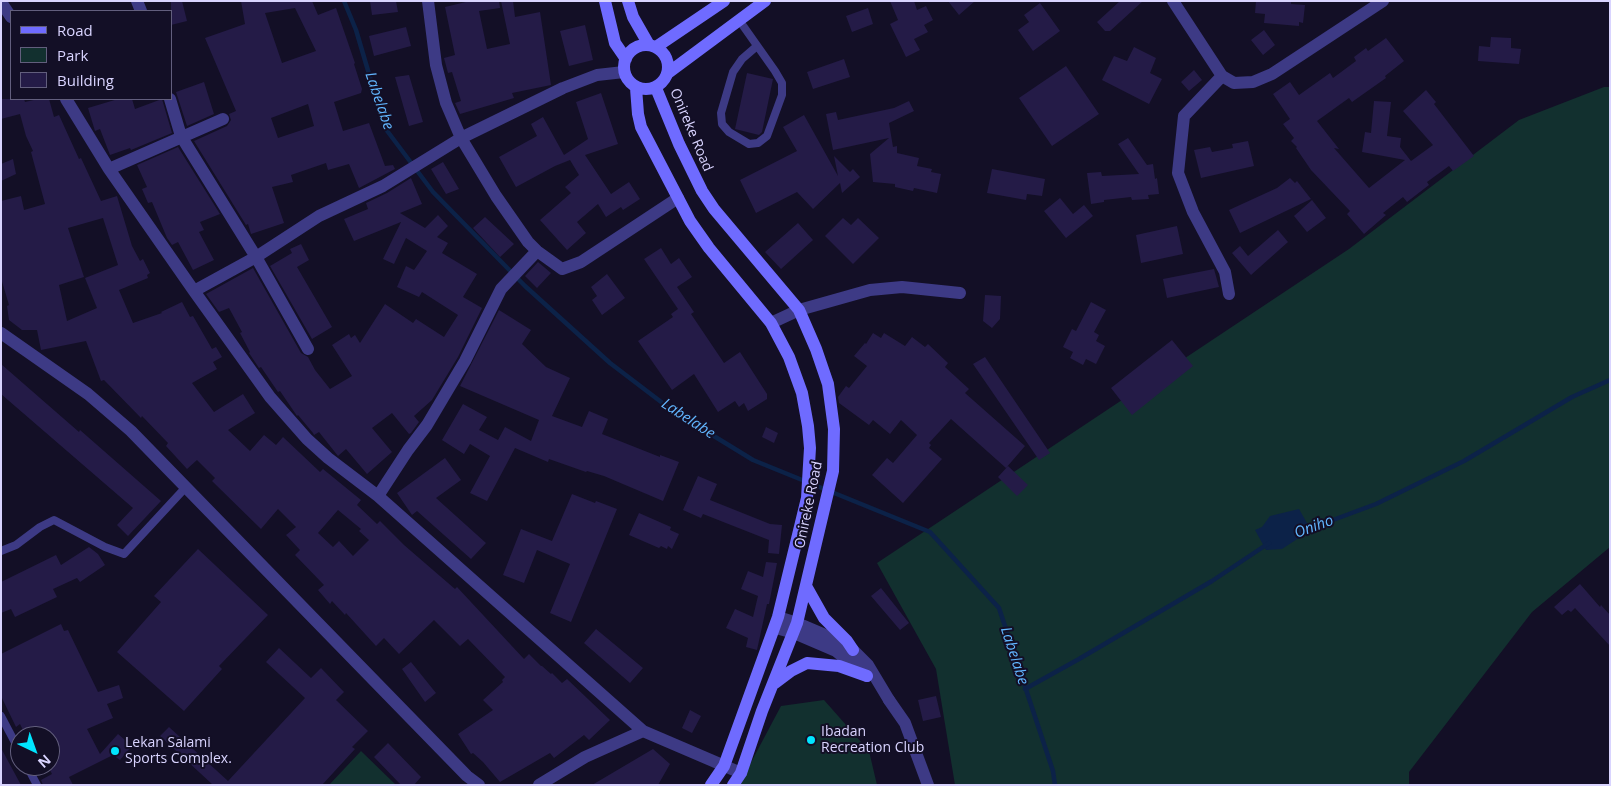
<!DOCTYPE html>
<style>
body{margin:0}
#map{position:relative;width:1611px;height:786px;overflow:hidden;background:#130f26;font-family:"Open Sans",sans-serif}
canvas{display:block}
.frame{position:absolute;inset:0;border:2px solid #d9d4ff;pointer-events:none}
.legend{position:absolute;left:10px;top:10px;width:162px;height:90px;box-sizing:border-box;background:#130f26;border:1px solid #625e7d;margin:0;padding:6px 9px;list-style:none;font-size:15px;color:#d9d4ff}
.legend li{display:flex;align-items:center;gap:10px;height:25px}
.legend b{width:25px;border:1px solid #625e7d}
.north{position:absolute;left:10px;top:726px;width:50px;height:50px;box-sizing:border-box;background:#130f26;border:1px solid #625e7d;border-radius:50%;rotate:138deg;font-size:14px;font-weight:700;line-height:20px;text-align:center;color:#d9d4ff}
.north::after{content:'';display:block;margin:auto;width:18px;height:22px;background:#00e5ff;clip-path:polygon(50% 0,100% 100%,50% 72%,0 100%)}
</style>
<div id="map">
<canvas width="1611" height="786"></canvas>
<div class="frame"></div>
<ul class="legend">
<li><b style="height:6px;background:#6f6bff"></b>Road</li>
<li><b style="height:14px;background:#12302f"></b>Park</li>
<li><b style="height:14px;background:#241b47"></b>Building</li>
</ul>
<div class="north">N</div>
</div>
<script>
const context = document.querySelector('canvas').getContext('2d');
context.lineJoin = 'round';
function fill(path, color) {
  context.fillStyle = color;
  context.fill(path, 'evenodd');
}
function toPath(rows) {
  const path = new Path2D();
  for (const r of rows) {
    if (r.length === 3) {
      path.moveTo(r[0] + r[2], r[1]);
      path.arc(r[0], r[1], r[2], 0, 2 * Math.PI);
      continue;
    }
    path.moveTo(r[0], r[1]);
    for (let i = 2; i < r.length; i += 2) path.lineTo(r[i], r[i + 1]);
  }
  return path;
}
function trace(path, color, width, dash) {
  context.strokeStyle = color;
  context.lineWidth = width;
  context.lineCap = dash ? 'butt' : 'round';
  context.setLineDash(dash || []);
  context.stroke(path);
}
function drawText(font, color, halo, rows, align = 'center') {
  context.font = font + ' "Open Sans",sans-serif';
  context.lineWidth = 4;
  context.setLineDash([]);
  context.textBaseline = 'middle';
  context.strokeStyle = halo;
  context.fillStyle = color;
  for (const [text, x, y, turn = 0] of rows) {
    context.save();
    context.translate(x, y);
    context.rotate((+turn || 0) * Math.PI / 180);
    context.textAlign = isNaN(turn) ? turn : align;
    if (halo) context.strokeText(text, 0, 0);
    context.fillText(text, 0, 0);
    context.restore();
  }
}
fill(toPath([
 [1604,87,1610,87,1610,547,1532,612,1409,772,1409,785,955,785,936,669,877,563,1349,249,1519,120],
 [824,700,869,751,877,785,739,785,781,706],
 [361,751,396,785,329,785]
]), '#12302f');
fill(toPath([
 [1299,509,1311,530,1282,549,1266,550,1255,530,1262,527,1270,516]
]), '#0c2248');
trace(toPath([
 [344,1,356,30,385,128,433,192,525,286,610,363,673,411,753,460,930,532,999,608,1053,771,1055,785],
 [1306,530,1376,504,1464,461,1572,397,1610,380],
 [1025,689,1079,659,1212,581,1269,543]
]), '#0c2248', 4.5);
fill(toPath([
 [171,1,182,1,187,21,171,25],
 [241,1,312,1,318,15,336,8,355,63,354,64,362,89,361,93,334,102,343,131,369,123,385,166,393,165,395,169,359,188,349,164,328,170,326,163,291,175,293,182,272,187,284,223,251,234,248,224,246,225,194,141,227,126,231,120,229,114,236,111,205,38,245,24],
 [295,8,316,51,282,63,265,13],
 [308,104,314,126,278,138,271,118],
 [370,1,396,1,398,12,372,15],
 [470,1,499,1,500,8,479,11,487,49,510,44,501,1,513,1,515,17,540,12,551,85,512,93,514,98,460,114,455,103,461,101,452,72,448,73,444,58,455,55,445,7],
 [890,1,914,1,917,10,926,6,933,20,924,25,928,32,914,39,920,50,906,57,890,24,898,20],
 [948,1,975,1,959,15],
 [1120,1,1143,1,1110,31,1105,31,1097,22],
 [1256,1,1291,1,1291,4,1305,5,1303,23,1299,22,1299,26,1264,23,1265,14,1255,13],
 [1040,3,1060,31,1033,51,1018,30,1029,22,1024,15],
 [868,8,873,24,852,32,846,16],
 [585,25,593,60,569,66,560,31],
 [406,27,411,46,374,56,369,36],
 [1264,30,1275,45,1263,55,1251,40],
 [1491,37,1511,38,1511,48,1521,49,1519,64,1478,61,1479,46,1490,47],
 [1386,38,1404,61,1385,76,1386,78,1352,102,1349,98,1317,121,1339,149,1334,148,1369,188,1405,160,1362,152,1365,132,1371,133,1374,101,1391,102,1387,136,1401,138,1400,147,1411,161,1433,145,1403,111,1426,90,1436,102,1434,104,1474,156,1453,171,1449,166,1427,182,1429,185,1407,202,1403,197,1383,213,1386,215,1364,234,1347,214,1350,211,1311,170,1296,148,1297,147,1291,141,1294,138,1283,124,1290,119,1273,94,1290,82,1299,95,1330,73,1333,78,1356,61,1354,57,1366,48,1368,51],
 [1134,47,1156,58,1150,73,1162,79,1149,104,1102,80,1114,56,1127,61],
 [844,59,850,77,813,89,807,72],
 [1066,66,1099,114,1052,146,1019,98],
 [1194,70,1202,80,1189,91,1181,82],
 [747,73,773,79,762,132,759,135,735,129],
 [409,75,423,122,409,126,395,77],
 [204,82,214,114,187,126,176,92],
 [601,93,618,144,585,155,611,194,629,182,640,199,623,210,621,207,606,217,598,204,577,222,586,233,567,250,540,220,571,193,565,187,579,175,570,160,555,166,516,187,499,157,537,136,531,124,543,117,564,155,588,139,576,102],
 [1,99,24,99,25,102,38,99,49,99,54,117,59,115,79,159,81,158,101,201,117,196,132,246,140,261,143,259,150,273,147,275,148,278,119,290,133,323,162,313,161,312,182,302,190,317,193,316,212,349,216,347,222,357,213,362,217,369,192,383,214,412,243,394,255,413,228,430,250,451,264,435,276,445,283,437,320,472,323,469,361,500,357,505,377,524,380,521,404,545,455,589,457,587,524,659,529,654,541,666,542,666,551,674,552,673,562,683,567,679,610,720,589,740,584,735,554,758,550,753,500,782,483,762,473,753,471,754,458,734,493,710,483,700,503,682,502,680,505,677,468,639,460,646,434,620,399,654,384,638,376,646,346,613,345,615,332,601,330,604,318,590,324,585,295,555,300,550,286,535,296,527,278,509,261,529,212,481,215,478,197,460,187,469,166,446,168,443,142,416,141,418,104,380,101,381,86,341,41,350,37,330,22,330,9,320,7,306,9,305,1,278,1,201,21,196,24,210,45,204,31,152,33,151,26,136,20,114,1,119],
 [103,218,118,265,85,278,97,308,67,321,59,285,84,277,68,228],
 [338,510,361,529,359,531,369,540,353,556,339,541,333,547,318,533],
 [118,99,132,99,135,109,162,99,172,133,131,150,130,148,110,155,100,129,95,131,88,108],
 [909,101,914,111,889,123,893,147,897,146,897,153,919,158,917,166,932,169,931,172,941,174,937,193,914,188,913,191,895,187,895,184,873,182,870,154,889,138,833,150,826,114,836,112,838,120,894,108],
 [804,115,838,176,834,156,850,172,853,169,860,177,842,193,840,183,813,209,797,192,756,213,740,180,797,151,783,127],
 [1128,138,1147,165,1153,164,1155,179,1157,178,1159,194,1148,195,1149,199,1132,200,1131,197,1104,200,1104,202,1091,204,1087,173,1101,172,1102,176,1139,174,1118,144],
 [1248,141,1254,166,1201,178,1194,150,1210,147,1212,152,1233,148,1232,144],
 [178,147,220,214,200,222,204,230,199,232,214,260,193,270,178,242,172,245,167,238,152,202,148,203,142,189,147,187,137,165],
 [13,159,16,174,1,181,1,164],
 [443,162,459,189,446,194,431,169],
 [992,169,1045,179,1042,196,1027,194,1026,200,987,193],
 [411,178,422,204,400,213,425,228,438,215,448,226,437,237,448,243,442,253,477,274,463,297,482,308,458,357,432,400,414,416,419,422,411,433,409,434,392,413,372,428,392,452,367,474,346,449,338,456,319,432,314,435,313,433,298,415,297,416,295,413,280,391,278,392,261,367,259,368,249,353,250,352,240,333,242,332,229,308,219,312,206,294,253,268,301,353,308,357,315,370,330,389,352,376,332,345,349,334,351,338,355,335,360,343,385,304,413,323,416,319,444,337,458,315,422,292,419,297,397,287,406,266,414,270,427,251,406,238,394,264,383,259,401,222,354,241,344,219,368,209,366,203,387,193],
 [1290,178,1295,183,1297,181,1311,199,1240,233,1229,210,1277,188],
 [1060,198,1073,214,1084,205,1093,216,1066,238,1044,211],
 [1312,200,1326,218,1307,232,1294,216],
 [485,217,514,244,500,257,473,228],
 [843,218,851,225,858,218,879,238,853,264,825,236],
 [798,223,813,240,781,269,765,252],
 [1177,226,1183,254,1141,263,1136,235],
 [1278,230,1288,242,1251,275,1232,253,1240,246,1248,256],
 [301,244,309,260,297,267,332,327,312,339,270,266,292,253,290,249],
 [661,248,671,264,679,258,692,277,677,287,694,312,691,314,724,363,740,352,767,394,767,399,748,411,744,403,739,407,735,401,718,412,694,374,672,390,638,341,673,317,671,314,678,309,644,259],
 [538,262,551,273,537,288,525,276],
 [1214,269,1219,287,1167,298,1163,279],
 [607,274,625,298,602,315,592,300,597,296,591,287],
 [985,295,1001,296,1000,319,992,328,983,321],
 [1091,302,1106,310,1094,332,1099,335,1096,341,1105,346,1096,364,1086,359,1083,365,1070,358,1073,352,1063,347,1072,329,1076,331],
 [499,310,531,330,522,344,546,367,570,378,552,416,582,427,589,411,608,419,602,434,660,457,660,455,679,462,663,501,604,476,587,471,586,472,549,459,548,462,515,448,487,501,470,493,490,456,470,444,464,454,442,440,463,404,487,417,479,430,498,440,505,427,531,441,539,420,460,386],
 [873,333,881,338,884,333,905,346,912,337,925,347,928,344,948,363,945,367,969,389,965,393,1025,446,1006,468,951,419,929,443,931,445,929,448,942,459,903,503,872,475,887,458,893,463,917,435,901,420,890,434,873,420,869,425,839,403,838,397,846,386,849,388,867,366,854,356,865,343,866,344],
 [1172,340,1193,366,1132,415,1111,388],
 [985,357,1050,453,1039,460,973,364],
 [1,364,79,432,80,430,161,501,128,536,117,525,133,508,1,394],
 [766,427,778,433,774,443,762,437],
 [445,458,461,480,436,498,486,543,471,559,417,511,412,515,397,493],
 [1008,466,1028,485,1017,496,998,477],
 [698,476,717,484,710,500,770,524,782,525,779,554,768,553,769,540,703,514,701,518,683,510],
 [572,494,595,503,596,501,617,509,571,622,550,613,570,564,537,550,524,583,503,575,521,529,552,541],
 [639,513,671,527,670,530,679,534,672,549,668,546,667,549,661,546,659,548,629,535],
 [89,547,98,554,105,565,80,582,77,578,53,589,57,597,15,617,11,609,1,613,1,582,56,555,61,565],
 [198,549,268,615,219,666,222,669,184,711,117,652,161,602,154,596],
 [766,562,777,563,769,604,767,604,757,650,746,647,748,638,726,628,735,609,753,617,758,596,741,589,748,571,763,577],
 [1580,584,1600,607,1601,605,1610,615,1610,646,1575,608,1571,612,1568,610,1562,615,1554,607],
 [881,588,909,623,900,630,871,596],
 [61,624,64,631,68,630,98,692,119,685,123,698,107,704,113,718,87,729,100,754,118,734,132,746,120,760,113,755,69,777,73,785,43,785,41,780,52,774,50,770,50,736,26,736,20,724,16,727,1,696,1,654],
 [596,629,643,668,630,683,584,643],
 [279,648,311,678,321,668,344,692,336,700,368,731,352,747,355,749,322,785,213,785,160,736,169,727,228,781,305,698,266,662],
 [411,662,436,693,425,702,402,669],
 [936,696,941,717,923,721,918,700],
 [690,710,701,716,692,733,682,728],
 [388,743,421,777,414,785,401,785,374,757],
 [1,748,21,785,1,785],
 [653,749,670,764,658,785,592,785]
]), '#241b47');
trace(toPath([
 [739,20,775,71,782,83,782,95,767,136,758,143,749,144,729,132,722,124,721,113,733,72,742,59,757,46],
 [1,551,16,545,40,527,54,520,105,547,124,554,186,487],
 [1,716,20,752],
 [27,766,37,785]
]), '#3d3a85', 8);
trace(toPath([
 [137,1,141,11],
 [428,1,436,65,446,103,461,138,496,196,528,242,537,251,562,269,581,262,678,198],
 [1173,1,1222,76,1234,83,1253,82,1272,74,1383,1],
 [1,2,11,17],
 [1222,76,1184,116,1178,173,1193,212,1225,272,1229,294],
 [66,99,109,169,194,291,270,397,307,439,328,458,378,496,643,731,741,773],
 [170,99,181,136,256,257,308,349],
 [109,169,223,119],
 [194,291,256,257,319,216,383,186,461,138,563,88,597,75,624,72],
 [771,323,799,310,870,290,902,287,960,293],
 [1,333,88,394,131,431,467,776,479,785],
 [378,496,408,450,427,425,465,361,501,289,537,251],
 [889,700,905,723,928,785],
 [539,785,585,757,643,731]
]), '#3d3a85', 12);
trace(toPath([
 [778,617,797,623,837,640,853,650,868,665,889,700],
 [776,628,794,633,836,651,867,676]
]), '#3d3a85', 12);
trace(toPath([
 [605,1,615,43,626,59],
 [628,1,633,17,649,45],
 [646,67,22],
 [656,47,724,1],
 [668,73,765,1],
 [636,88,638,114,641,127,690,221,709,248,771,323,789,357,802,393,808,426,810,448,807,498,778,617,724,766,711,785],
 [656,88,679,144,702,191,714,209,799,310,816,349,828,384,834,429,833,471,797,623,762,711,741,773,733,785],
 [806,586,824,618,847,641,853,650],
 [775,683,791,671,807,663,839,666,867,676]
]), '#6f6bff', 12);
for (const [x, y, r, color] of [
 [811,740,5,"#00e5ff"],
 [115,751,5,"#00e5ff"]
]) {
  const dot = new Path2D();
  dot.arc(x, y, r, 0, 2 * Math.PI);
  context.fillStyle = color;
  context.fill(dot);
  trace(dot, '#130f26', 2);
}
drawText('14px', '#d9d4ff', '#130f26', [
 ["Onireke Road",691,130,67],
 ["Onireke Road",809,505,-78]
]);
drawText('14px', '#d9d4ff', '#130f26', [
 ["Ibadan",821,732],
 ["Recreation Club",821,748],
 ["Lekan Salami",125,743],
 ["Sports Complex.",125,759]
], 'left');
drawText('italic 15px', '#62b6ff', '#130f26', [
 ["Labelabe",379,101,71],
 ["Labelabe",688,419,33],
 ["Oniho",1314,527,-20],
 ["Labelabe",1014,656,72]
]);
</script>
